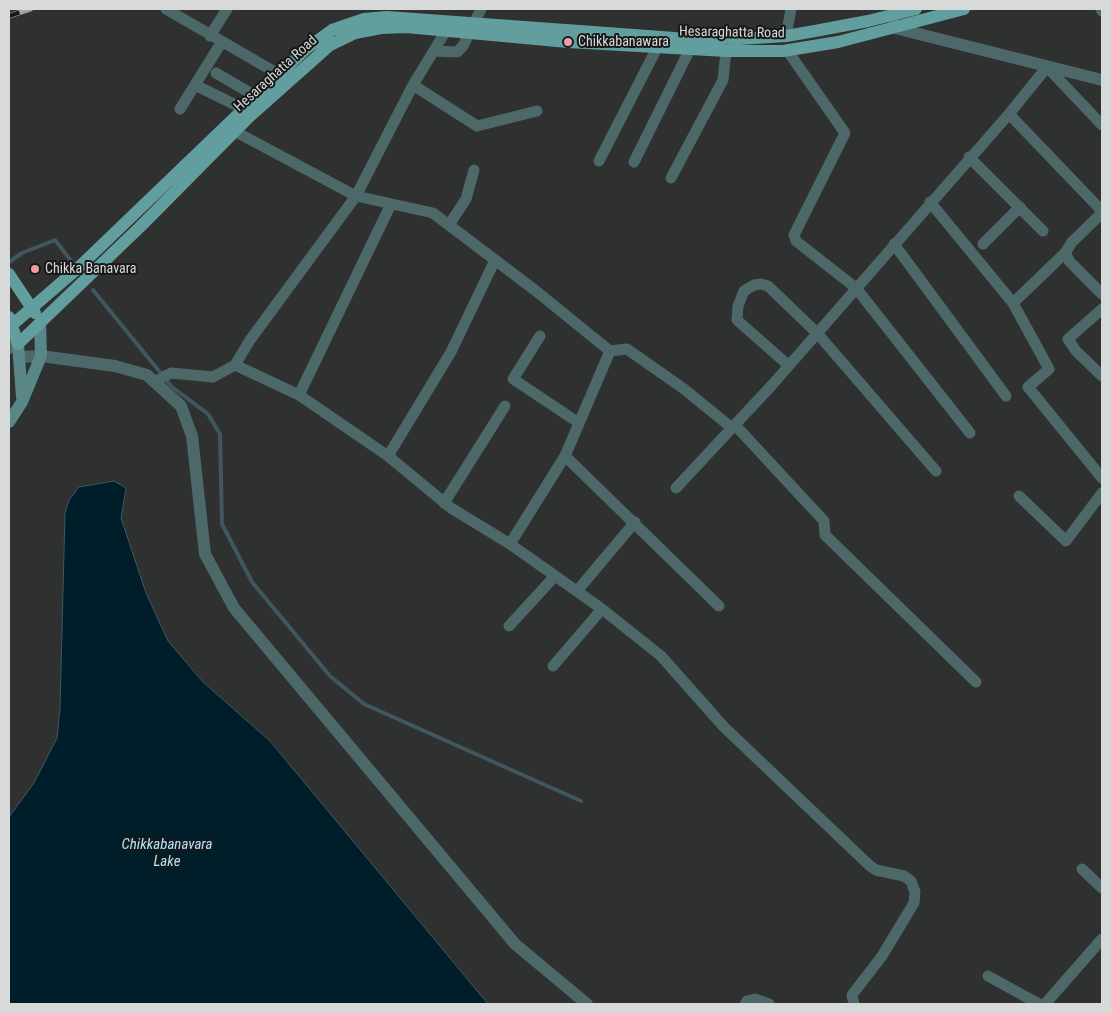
<!DOCTYPE html>
<style>
body{margin:0}
#map{position:relative;width:1111px;height:1013px;overflow:hidden;background:#2e3130;font-family:"Roboto Condensed",sans-serif}
canvas{display:block}
.frame{position:absolute;inset:0;border:10px solid #d8d9d9;pointer-events:none}
</style>
<div id="map">
<canvas width="1111" height="1013"></canvas>
<div class="frame"></div>
</div>
<script>
const context = document.querySelector('canvas').getContext('2d');
context.lineJoin = 'round';
function fill(path, color) {
  context.fillStyle = color;
  context.fill(path, 'evenodd');
}
function toPath(rows) {
  const path = new Path2D();
  for (const r of rows) {
    path.moveTo(r[0], r[1]);
    for (let i = 2; i < r.length; i += 2) path.lineTo(r[i], r[i + 1]);
  }
  return path;
}
function trace(path, color, width, dash) {
  context.strokeStyle = color;
  context.lineWidth = width;
  context.lineCap = dash ? 'butt' : 'round';
  context.setLineDash(dash || []);
  context.stroke(path);
}
function drawText(font, color, halo, rows, align = 'center') {
  context.font = font + ' "Roboto Condensed",sans-serif';
  context.lineWidth = 4;
  context.setLineDash([]);
  context.textBaseline = 'middle';
  context.strokeStyle = halo;
  context.fillStyle = color;
  for (const [text, x, y, turn = 0] of rows) {
    context.save();
    context.translate(x, y);
    context.rotate((+turn || 0) * Math.PI / 180);
    context.textAlign = isNaN(turn) ? turn : align;
    if (halo) context.strokeText(text, 0, 0);
    context.fillText(text, 0, 0);
    context.restore();
  }
}
const water = toPath([
 [114,481,126,488,121,518,146,593,168,641,203,682,270,741,488,1004,9,1004,9,817,34,783,57,738,60,708,65,513,69,500,79,487,114,481]
]);
fill(water, '#001e2a');
trace(water, '#41565e', 1);
trace(toPath([
 [9,262,22,253,55,240,72,262],
 [93,290,172,387,208,414,220,434,222,524,252,582,330,676,364,704,581,801]
]), '#41565e', 4);
trace(toPath([
 [166,9,280,75],
 [1101,9,1102,11],
 [450,24,413,85,356,196,433,213,536,291,610,351,565,456,510,544],
 [210,36,227,9],
 [786,36,791,9],
 [787,50,845,133,794,235,796,241,856,288,970,433],
 [434,51,457,52,463,46,481,9],
 [216,73,257,97],
 [195,85,244,109],
 [413,85,477,126,537,111],
 [180,109,221,43],
 [1009,114,1102,211],
 [236,132,356,196,250,340,235,365,299,395,388,456,451,508,510,544,602,609,661,656,724,727,869,865,876,870,904,876,911,881,915,892,914,903,882,956,852,995,854,1004],
 [969,157,1043,231],
 [599,161,658,46,659,40],
 [634,162,690,49],
 [671,178,723,80,726,51],
 [930,202,1013,303,1065,253],
 [1102,213,1072,242,1065,253,1070,262,1102,294],
 [449,225,466,199,474,170],
 [894,244,1006,396],
 [983,244,1020,207],
 [1013,303,1049,369,1028,387,1102,478],
 [1102,309,1068,339,1076,351,1102,376],
 [540,336,513,379,579,423],
 [610,351,627,349,684,389,732,428],
 [788,365,737,320,738,306,744,291,754,285,761,284,768,286,817,333,936,471],
 [154,382,171,373,213,377,235,365],
 [299,395,391,204],
 [735,425,824,521,825,535,976,682],
 [388,456,451,352,495,260],
 [565,456,719,606],
 [676,488,772,385,1009,114,1047,67,1102,125],
 [1019,496,1066,541,1102,493],
 [444,503,505,406],
 [577,591,635,522],
 [509,626,555,576],
 [553,666,602,609],
 [1082,869,1102,888],
 [988,976,1039,1004],
 [745,1004,747,1001,755,999,769,1004],
 [1045,1004,1102,939]
]), '#4c6868', 11);
trace(toPath([
 [894,24,895,28,1102,80],
 [9,348,18,344],
 [20,357,41,356,115,366,147,375,181,406,192,436,205,554,234,608,515,944,587,1004]
]), '#4c6868', 12);
trace(toPath([
 [18,344,22,397],
 [9,422,22,402,41,356,40,323]
]), '#598787', 12);
trace(toPath([
 [9,274,35,313],
 [9,317,18,344,140,227,249,117,330,45,355,33,381,28,406,27,568,42,726,51,783,51,838,42,964,9],
 [12,325,77,269,306,49,332,30,364,19,387,17,675,38,739,39,786,36,815,31,868,21,916,9]
]), '#639e9f', 12);
const rail = toPath([
 [9,16,30,9]
]);
trace(rail, '#a2a4a3', 5.5);
trace(rail, '#171918', 4, [11]);
for (const [x, y, r, color] of [
 [568,42,5,"#f39aa7"],
 [35,269,5,"#f39aa7"]
]) {
  const dot = new Path2D();
  dot.arc(x, y, r, 0, 2 * Math.PI);
  context.fillStyle = color;
  context.fill(dot);
  trace(dot, '#171918', 2);
}
drawText('14px', '#d8d9d9', '#171918', [
 ["Hesaraghatta Road",732,33,1],
 ["Hesaraghatta Road",276,74,-42]
]);
drawText('14px', '#d8d9d9', '#171918', [
 ["Chikkabanawara",578,42],
 ["Chikka Banavara",45,269]
], 'left');
drawText('italic 15px', '#b1e4fb', '#171918', [
 ["Chikkabanavara",167,845],
 ["Lake",167,862]
]);
</script>
